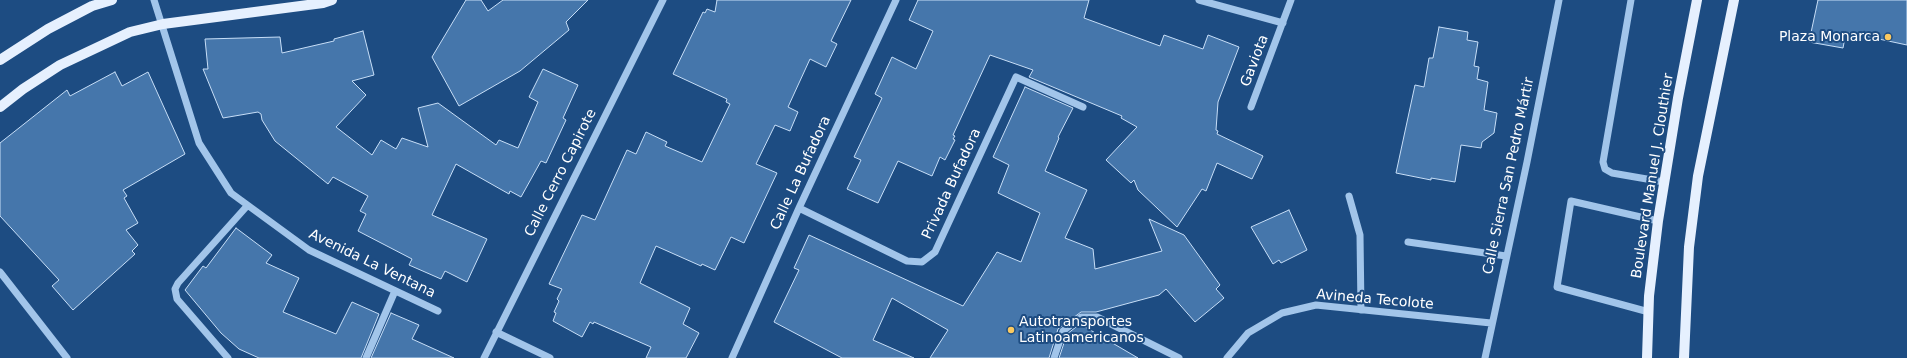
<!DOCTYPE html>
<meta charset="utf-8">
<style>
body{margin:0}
canvas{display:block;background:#1d4c82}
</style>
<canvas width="1907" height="358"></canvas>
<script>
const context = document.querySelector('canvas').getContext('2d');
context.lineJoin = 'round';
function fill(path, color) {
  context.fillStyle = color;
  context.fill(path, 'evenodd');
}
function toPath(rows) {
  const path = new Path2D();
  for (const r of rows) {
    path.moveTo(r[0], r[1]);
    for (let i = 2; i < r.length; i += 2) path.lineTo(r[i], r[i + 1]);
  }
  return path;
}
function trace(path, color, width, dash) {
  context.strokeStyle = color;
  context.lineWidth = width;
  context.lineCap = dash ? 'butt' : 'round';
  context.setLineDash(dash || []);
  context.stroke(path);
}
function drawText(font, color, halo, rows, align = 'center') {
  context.font = font + ' "DejaVu Sans",sans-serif';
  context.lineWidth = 4;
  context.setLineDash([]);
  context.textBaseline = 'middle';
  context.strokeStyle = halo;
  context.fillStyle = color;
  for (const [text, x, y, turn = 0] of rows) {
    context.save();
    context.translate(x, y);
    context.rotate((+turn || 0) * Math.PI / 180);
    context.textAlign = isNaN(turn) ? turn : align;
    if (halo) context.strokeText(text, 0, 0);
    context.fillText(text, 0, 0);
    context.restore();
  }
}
const building = toPath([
 [466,0,481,0,488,11,503,0,588,0,566,22,569,30,520,71,459,106,432,57,466,0],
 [717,0,851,0,831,41,837,44,826,67,810,59,788,107,798,112,790,131,775,125,756,164,777,173,744,243,731,237,715,270,702,264,701,266,656,246,640,283,690,308,683,324,699,333,686,358,646,358,651,347,594,322,593,324,590,322,582,337,553,321,556,313,554,312,559,301,557,299,562,289,549,284,582,215,595,220,627,150,636,154,646,132,667,142,665,146,702,162,730,104,726,102,727,99,673,74,703,12,705,13,707,9,715,12,717,0],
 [918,0,1089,0,1084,18,1160,46,1164,35,1203,49,1208,35,1239,47,1218,102,1216,130,1218,131,1217,134,1263,156,1252,179,1217,163,1206,191,1202,189,1177,227,1138,190,1134,180,1131,183,1106,160,1137,127,1121,118,1122,116,1029,77,1033,70,990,55,953,135,955,136,953,139,955,140,945,160,940,157,932,176,898,161,878,203,847,189,861,160,854,157,882,98,875,94,892,57,916,69,933,31,909,20,918,0],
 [1818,0,1907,0,1907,45,1846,32,1843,48,1809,42,1818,0],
 [1439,27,1468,32,1467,40,1478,42,1474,66,1479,67,1477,79,1488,82,1484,110,1497,113,1494,133,1482,142,1481,148,1461,145,1455,182,1431,178,1431,180,1396,173,1415,85,1424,87,1429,58,1433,58,1439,27],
 [363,31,374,75,352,81,366,95,336,127,372,155,381,140,396,149,402,138,428,147,418,108,438,103,496,145,499,140,518,148,538,102,529,97,543,69,578,85,563,118,566,120,546,163,541,161,521,197,510,191,509,194,456,164,432,215,487,239,467,282,445,271,441,279,409,265,412,259,358,231,366,214,360,211,368,196,333,177,328,184,275,141,262,120,261,114,258,112,223,118,203,69,208,69,205,39,280,37,282,53,334,41,334,39,363,31],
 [115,72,122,86,148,72,185,154,123,190,127,196,124,198,138,223,126,230,138,245,132,251,135,254,73,310,52,286,59,280,0,216,0,143,67,90,70,96,115,72],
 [1025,87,1073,108,1058,137,1059,138,1045,171,1087,190,1065,238,1093,249,1095,269,1162,251,1149,219,1184,235,1220,285,1216,289,1224,298,1195,322,1166,289,1159,295,1096,312,1081,312,1058,329,1049,358,930,358,948,330,892,298,873,340,914,358,842,358,774,322,799,270,794,268,809,235,963,306,997,252,1021,262,1040,213,998,193,1009,165,993,157,1025,87],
 [1289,210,1307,250,1281,263,1279,260,1273,264,1251,227,1289,210],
 [236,228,272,255,266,263,299,278,283,312,336,334,352,302,379,314,361,358,259,358,239,349,221,333,185,290,203,266,206,268,236,228],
 [391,313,419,325,412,339,454,358,371,358,391,313],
 [1080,324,1138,358,1059,358,1067,334,1080,324]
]);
fill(building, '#4576ab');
trace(building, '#c7def7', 1);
trace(toPath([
 [154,0,199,143,231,193,309,250,438,311],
 [1199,0,1283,23],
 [1631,0,1603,162,1605,169,1612,173,1664,182],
 [1251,107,1291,0],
 [1349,196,1360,235,1361,310],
 [799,208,907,261,922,262,935,252,1016,77,1083,107],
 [1408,242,1506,256],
 [0,272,67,358],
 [1649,312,1557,287,1571,201,1658,221],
 [496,332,550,358],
 [228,358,177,299,175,289,178,283,247,206],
 [366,358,395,291],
 [484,358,663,0],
 [732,358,799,208,896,0],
 [1054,358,1063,331,1081,317,1097,317,1179,358],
 [1227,358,1248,333,1282,313,1316,305,1491,323],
 [1485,358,1527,162,1559,0]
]), '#a2c5ea', 7);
trace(toPath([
 [0,60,48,29,92,6,112,0],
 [0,107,23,89,60,65,130,32,163,24,323,3,332,0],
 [1647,358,1649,296,1658,221,1678,98,1697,0],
 [1684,358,1689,247,1698,176,1734,0]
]), '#e6f0fe', 10);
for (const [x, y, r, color] of [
 [1888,37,4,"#fac960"],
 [1011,330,4,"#fac960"]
]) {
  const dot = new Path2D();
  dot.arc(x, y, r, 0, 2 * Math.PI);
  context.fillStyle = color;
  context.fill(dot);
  trace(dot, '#1d4c82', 1.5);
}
drawText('14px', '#fff', '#1d4c82', [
 ["Plaza Monarca",1880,37],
 ["Autotransportes",1019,322,"left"],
 ["Latinoamericanos",1019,338,"left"]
], 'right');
drawText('14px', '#fff', '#1d4c82', [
 ["Gaviota",1255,61,-69],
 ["Calle Cerro Capirote",561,173,-63],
 ["Calle La Bufadora",801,173,-65],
 ["Calle Sierra San Pedro Mártir",1509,176,-78],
 ["Boulevard Manuel J. Clouthier",1653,176,-81],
 ["Privada Bufadora",952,184,-65],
 ["Avenida La Ventana",372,264,26],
 ["Avineda Tecolote",1375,300,5]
]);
</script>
